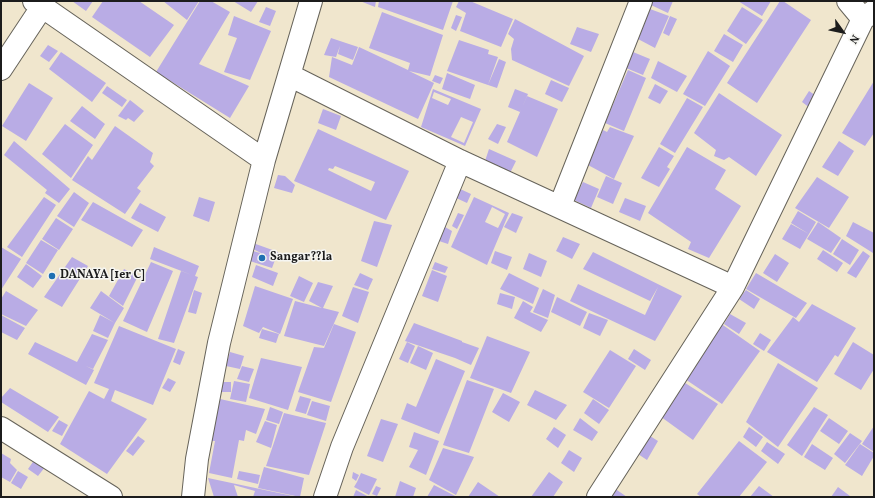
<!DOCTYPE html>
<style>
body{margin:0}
#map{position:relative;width:875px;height:498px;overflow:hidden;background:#f0e6cd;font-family:Vollkorn,serif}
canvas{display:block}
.frame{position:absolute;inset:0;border:2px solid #1c1c1c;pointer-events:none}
.north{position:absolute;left:823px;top:12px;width:40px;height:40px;-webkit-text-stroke:3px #f6f6f2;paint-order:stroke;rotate:123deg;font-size:11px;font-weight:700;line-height:16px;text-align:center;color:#1c1c1c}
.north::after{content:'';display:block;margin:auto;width:14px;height:18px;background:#1c1c1c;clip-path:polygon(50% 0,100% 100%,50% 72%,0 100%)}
</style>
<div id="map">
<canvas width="875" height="498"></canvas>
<div class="frame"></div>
<div class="north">N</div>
</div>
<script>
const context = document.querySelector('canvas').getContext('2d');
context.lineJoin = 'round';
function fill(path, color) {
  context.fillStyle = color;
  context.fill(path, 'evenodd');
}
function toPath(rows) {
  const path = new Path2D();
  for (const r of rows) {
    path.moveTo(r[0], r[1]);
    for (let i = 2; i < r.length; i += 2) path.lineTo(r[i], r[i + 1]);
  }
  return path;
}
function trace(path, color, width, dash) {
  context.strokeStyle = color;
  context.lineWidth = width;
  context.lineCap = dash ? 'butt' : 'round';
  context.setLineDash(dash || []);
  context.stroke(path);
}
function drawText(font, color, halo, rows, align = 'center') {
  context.font = font + ' Vollkorn,serif';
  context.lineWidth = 3;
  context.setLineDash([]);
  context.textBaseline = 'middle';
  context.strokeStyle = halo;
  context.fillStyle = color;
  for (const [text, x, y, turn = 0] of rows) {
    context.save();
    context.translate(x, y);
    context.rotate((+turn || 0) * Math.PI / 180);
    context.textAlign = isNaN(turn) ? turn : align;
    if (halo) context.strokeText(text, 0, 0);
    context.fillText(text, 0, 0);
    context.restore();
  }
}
fill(toPath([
 [72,1,93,1,86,11],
 [103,1,139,1,174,25,150,57,92,17],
 [163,1,199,1,187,20],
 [200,1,211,1,230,12,199,64,249,86,230,118,156,72],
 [233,1,258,1,251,12],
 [360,1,376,1,375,7],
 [379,1,453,1,443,30,378,7],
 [459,1,470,1,513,19,501,47,460,31,466,13,456,7],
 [652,1,673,1,668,13,651,5],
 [738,1,771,1,762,16],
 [780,1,783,1,811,20,757,103,727,83],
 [266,7,276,11,270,26,259,22],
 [742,7,763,20,746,44,727,31],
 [650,9,669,16,655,48,638,39],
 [382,12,443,35,430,76,409,71,434,83,418,119,329,77,332,57,352,65,359,47,408,70,410,63,369,48],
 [456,15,462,17,456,31,451,28],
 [234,16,271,31,250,80,224,72,237,38,228,35],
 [670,16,677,19,669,36,663,33],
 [515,19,584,56,569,86,512,60,511,49,514,39,508,34],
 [577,27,599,34,591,52,570,44],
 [724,34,743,45,733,62,714,51],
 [331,38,358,47,353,60,338,54,340,46,336,57,324,55],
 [459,40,489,50,488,54,498,57,488,85,447,71],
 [48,45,58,51,49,62,40,56],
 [708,51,730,66,705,106,683,94],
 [61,52,106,83,92,102,49,69],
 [633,52,650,59,643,75,626,68],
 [499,59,506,62,497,88,488,85],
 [658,61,687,76,677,92,651,78],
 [628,70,646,78,624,131,605,123],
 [447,73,475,85,470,99,442,89],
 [435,75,443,78,440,84,432,81],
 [551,80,569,88,562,102,545,94],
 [874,81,874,133,865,146,842,133],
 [29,83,53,98,26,141,2,126],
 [655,84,668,91,660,104,648,98],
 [107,86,127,100,122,107,102,93],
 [433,89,481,109,465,146,421,127],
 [434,92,451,99,448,105,432,98],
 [461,117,473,122,464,143,451,137],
 [515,89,528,94,520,112,508,107],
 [809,91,822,100,814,111,802,102],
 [719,93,782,135,756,176,729,157,724,160,714,156,716,150,694,133],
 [527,96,558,109,537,157,507,142],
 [687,98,703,107,675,153,660,144],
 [130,100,144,111,134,122,128,118,126,120,118,116],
 [82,106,105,124,95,139,70,121],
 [323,109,341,116,336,130,318,123],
 [65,124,93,145,71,178,42,154],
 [497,124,506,127,498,144,488,139],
 [115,126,153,153,150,162,154,166,137,188,141,191,125,214,72,180,88,156,92,160],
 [610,127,634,136,614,179,588,165,603,130,607,132],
 [318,129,409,171,386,220,294,181],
 [335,166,375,182,371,191,328,170,329,168,333,169],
 [14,141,70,189,59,203,45,193,47,190,4,155],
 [839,141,854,151,838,176,822,167],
 [659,147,674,156,667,167,670,169,659,187,641,178],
 [687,147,726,170,715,189,741,206,709,258,688,249,691,242,648,213],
 [489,149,516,161,510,173,485,161],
 [278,175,285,176,295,185,292,193,274,188],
 [606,176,622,183,613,204,597,197],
 [817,177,849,197,829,228,795,208],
 [583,182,599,189,591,208,574,200],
 [458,188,471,194,467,203,454,197],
 [74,192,89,203,74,227,57,216],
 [44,197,56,205,22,257,7,247],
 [199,197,215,202,209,222,193,216],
 [474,197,509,213,487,265,451,247],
 [492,207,505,214,498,228,485,222],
 [625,198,646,206,640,221,619,212],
 [93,202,143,230,132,247,81,220],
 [140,203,166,217,158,232,131,218],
 [798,211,816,222,809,234,791,223],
 [458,213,464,215,457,229,452,226],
 [512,213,523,217,516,233,504,227],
 [56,218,73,229,59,250,42,239],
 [374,221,392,225,377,267,361,261],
 [818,222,841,238,831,253,807,239],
 [853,222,874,233,873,253,846,236],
 [791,224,809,234,800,249,782,239],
 [445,227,452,231,448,244,439,241],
 [563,237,580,244,572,259,556,251],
 [842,239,859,250,850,265,833,254],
 [41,240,58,250,43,274,26,263],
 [253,243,278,252,272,268,256,263,261,253,251,248],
 [1,247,21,259,1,290],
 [154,247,199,266,195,276,198,277,174,343,158,339,181,271,192,275,150,259],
 [250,250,260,253,256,263,247,260],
 [823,250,843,263,837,272,817,259],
 [495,251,512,257,507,270,491,263],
 [863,251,870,256,856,278,847,273],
 [593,252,682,296,655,341,570,301,578,284,645,315,658,287,650,301,583,269],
 [529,253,547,261,541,277,523,269],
 [775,254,789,263,777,282,763,273],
 [72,257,88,266,62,307,44,297],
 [151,262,173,271,147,332,123,321],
 [435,262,448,267,445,273,432,269],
 [26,264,42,276,33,288,17,277],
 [256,265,278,273,273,286,252,277],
 [124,269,138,276,123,306,109,296],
 [432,270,447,276,438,302,422,296],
 [360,273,373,279,368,290,354,285],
 [509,273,539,288,533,304,500,289],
 [756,273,807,303,796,318,746,289],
 [299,276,313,283,304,302,290,296],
 [318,282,333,286,323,308,339,312,324,346,284,336,295,301,322,308,309,301],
 [255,286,293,299,280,334,263,327,259,333,243,326],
 [353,287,369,292,358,323,342,316],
 [543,289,555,295,548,318,533,312],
 [194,290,202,293,196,314,188,312],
 [746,290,760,299,754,309,739,299],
 [6,291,38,310,26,326,1,314,1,299],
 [101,291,124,308,115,323,90,308],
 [500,293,515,297,512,309,497,304],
 [557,297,587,312,580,326,551,312],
 [523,301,533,307,530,312,548,320,541,332,514,318],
 [812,304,856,328,838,357,835,355,817,382,767,352,793,317,799,322],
 [589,313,608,320,600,336,583,328],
 [730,314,746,323,739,334,724,324],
 [1,315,25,328,17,340,1,332],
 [100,315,115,323,108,338,93,331],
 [414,323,462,341,462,342,479,348,471,365,455,358,458,350,455,358,405,341],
 [720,323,760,351,722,404,682,377],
 [334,324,356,332,331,402,298,392,314,347,324,348],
 [119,326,176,349,153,405,115,390,111,401,147,419,107,474,60,444,89,391,104,399,109,389,94,383],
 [262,329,279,334,276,343,259,338],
 [760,333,771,340,764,351,753,344],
 [92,334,108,340,93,369,86,366,94,370,86,385,28,354,35,342,77,362],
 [487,336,530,352,511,393,470,378],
 [407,342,415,346,408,363,399,359],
 [853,342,874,355,874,369,861,390,834,374],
 [418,346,433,353,426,370,410,363],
 [178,349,185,352,180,365,173,362],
 [634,349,651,360,645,370,628,359],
 [610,350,636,366,609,408,583,392],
 [230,352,244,356,240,369,226,366],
 [261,358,302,367,288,410,249,398],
 [436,359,465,371,439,434,401,419,407,403,416,407],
 [778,363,818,388,778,447,746,422],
 [242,366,254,369,249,382,237,379],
 [168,378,176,382,170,392,162,388],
 [467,380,494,389,469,453,443,445],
 [234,381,250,384,246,402,230,399],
 [682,381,718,404,693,440,657,414],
 [222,382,231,382,231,392,221,392],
 [10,388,59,417,48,432,1,402,1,398],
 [535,390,567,405,556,420,527,405],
 [503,393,520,402,509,422,492,412],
 [300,396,311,399,306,414,295,411],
 [220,399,265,409,256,434,246,430,244,441,239,440,232,478,209,473,215,441,211,441],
 [593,399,609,410,599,424,584,413],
 [312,401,330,406,326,421,307,415],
 [270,407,283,412,279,424,266,420],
 [814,407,828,415,802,456,787,445],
 [284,413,326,423,309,475,266,466],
 [580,418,598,432,592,441,573,430],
 [829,418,848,431,839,444,820,431],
 [381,419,398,424,383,462,367,456],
 [59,420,68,425,62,436,52,431],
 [265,421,277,425,271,448,256,442],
 [874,426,874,452,862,444],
 [554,427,566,435,558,448,546,439],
 [749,427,763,437,756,447,743,437],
 [414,432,439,441,426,475,409,467,418,450,409,447],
 [850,433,862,441,845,463,834,454],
 [138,436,145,441,133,456,126,451],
 [650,436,658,441,647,460,638,454],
 [739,441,767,462,739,497,701,497,697,494],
 [767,442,785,454,778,464,761,451],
 [812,444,833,458,825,470,804,457],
 [860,444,874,453,874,456,862,476,845,465],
 [443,448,474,457,456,495,429,480],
 [569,450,582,458,574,472,561,463],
 [1,453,11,459,10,463,17,470,10,482,1,477],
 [35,459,45,467,38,476,28,469],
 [264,467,304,478,300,497,258,488],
 [18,471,28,477,21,489,11,483],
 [239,471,260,475,258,484,237,479],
 [353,472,359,475,356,481,352,478],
 [549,472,563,482,553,497,531,497],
 [361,473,377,479,369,495,354,487,357,482,359,483,357,482],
 [208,478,293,496,293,497,253,497,255,491,234,485,238,497,214,497],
 [400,481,416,488,413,497,395,497],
 [478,482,500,497,468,497],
 [434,485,457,497,427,497],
 [376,486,381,488,377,496,372,494],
 [759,486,774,497,750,497],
 [838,487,850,496,850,497,831,497],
 [614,488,627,497,609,497],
 [356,490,369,497,353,497]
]), '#b9ace5');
const street = toPath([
 [34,1,264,160],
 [848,1,863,19],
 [1,69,42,7],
 [289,75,460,161],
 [560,206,641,1],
 [1,428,111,497],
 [193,497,197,459,219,343,264,160,311,1],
 [325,497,342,447,460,161,733,287],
 [598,497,733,287,863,19,874,11]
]);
trace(street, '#66635a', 24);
trace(street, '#fff', 22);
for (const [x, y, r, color] of [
 [262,258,4,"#1f6fb2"],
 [52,276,4,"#1f6fb2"]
]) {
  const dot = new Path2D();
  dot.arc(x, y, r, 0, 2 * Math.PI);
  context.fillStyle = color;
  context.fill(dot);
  trace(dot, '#f6f6f2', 1.5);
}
drawText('bold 12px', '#1c1c1c', '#f6f6f2', [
 ["Sangar??la",270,258],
 ["DANAYA [1er C]",60,276]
], 'left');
</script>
